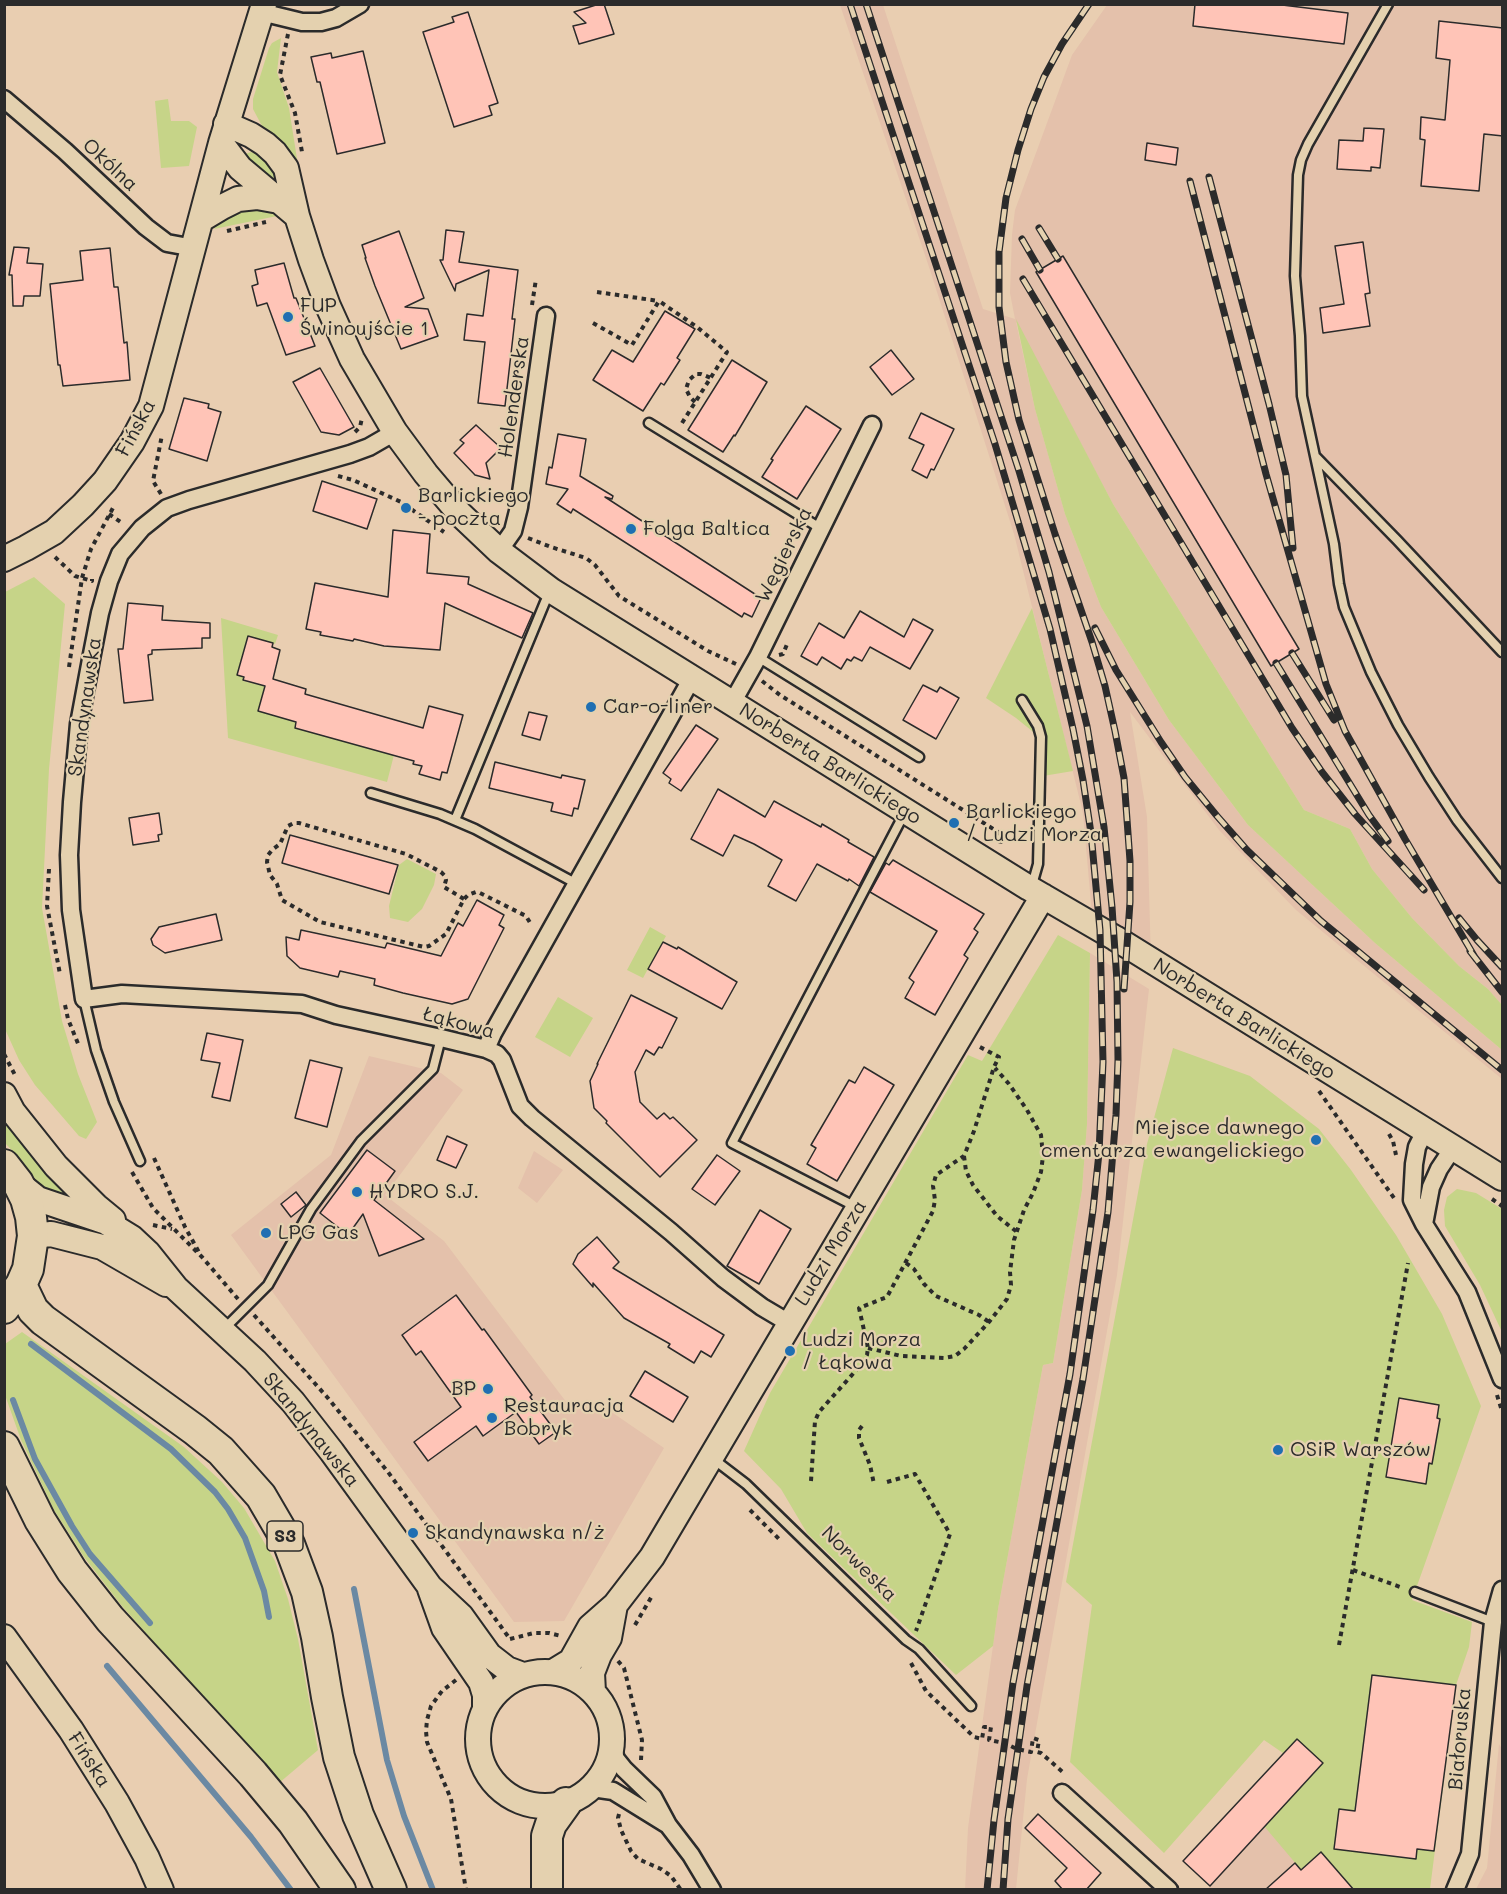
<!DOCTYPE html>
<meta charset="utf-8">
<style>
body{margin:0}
#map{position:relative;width:1507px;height:1894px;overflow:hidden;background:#e9ceb1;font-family:Mali,sans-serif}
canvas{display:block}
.frame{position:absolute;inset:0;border:6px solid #2b2b2b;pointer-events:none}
</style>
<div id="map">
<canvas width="1507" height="1894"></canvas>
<div class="frame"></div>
</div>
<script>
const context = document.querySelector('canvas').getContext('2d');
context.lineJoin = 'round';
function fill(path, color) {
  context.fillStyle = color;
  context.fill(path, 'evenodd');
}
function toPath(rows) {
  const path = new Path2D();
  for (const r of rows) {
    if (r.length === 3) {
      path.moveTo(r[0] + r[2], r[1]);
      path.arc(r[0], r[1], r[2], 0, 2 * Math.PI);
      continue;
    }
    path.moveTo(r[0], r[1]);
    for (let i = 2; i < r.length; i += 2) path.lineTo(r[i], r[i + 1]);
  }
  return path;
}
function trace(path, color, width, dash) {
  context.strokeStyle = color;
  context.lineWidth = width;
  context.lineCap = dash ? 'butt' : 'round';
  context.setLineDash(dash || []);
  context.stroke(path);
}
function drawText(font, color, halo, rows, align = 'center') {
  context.font = font + ' Mali,sans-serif';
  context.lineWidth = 4.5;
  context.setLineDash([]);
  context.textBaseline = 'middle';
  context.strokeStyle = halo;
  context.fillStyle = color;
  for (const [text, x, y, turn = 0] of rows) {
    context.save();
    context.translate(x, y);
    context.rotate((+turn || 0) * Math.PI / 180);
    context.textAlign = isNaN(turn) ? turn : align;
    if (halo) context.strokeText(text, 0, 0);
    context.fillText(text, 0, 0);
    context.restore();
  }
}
fill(toPath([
 [840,5,883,5,983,309,1015,319,1010,293,1012,235,1015,210,1072,55,1107,5,1502,5,1502,1005,1488,989,1459,966,1412,918,1372,869,1350,829,1304,810,1113,504,1016,322,1035,409,1065,514,1101,607,1169,720,1248,825,1375,943,1502,1050,1502,1079,1296,910,1219,830,1130,712,1147,817,1151,962,1093,926,1083,813,1014,534,930,270],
 [1090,953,1149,989,1117,1275,1027,1779,1016,1889,965,1890,968,1828,998,1609,1043,1365,1053,1363,1082,1190,1087,1124],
 [369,1056,441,1073,463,1090,385,1195,444,1241,567,1403,610,1411,664,1448,564,1621,514,1622,231,1235,331,1155],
 [534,1151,563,1170,537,1203,518,1188],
 [1499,1744,1502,1749,1502,1889,1476,1889,1487,1868],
 [1264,1826,1328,1860,1354,1889,1207,1890]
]), '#e4c1ab');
fill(toPath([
 [281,38,277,72,289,108,300,178,286,150,262,126,253,109,253,99,269,48,272,43],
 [168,99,171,121,189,121,197,127,189,166,161,168,155,101],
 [251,152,264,157,272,163,282,188,244,157,245,154],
 [259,208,277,216,214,229,218,223,240,210],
 [1016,319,1113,504,1304,810,1350,829,1372,869,1412,918,1459,966,1488,989,1502,1005,1502,1050,1375,943,1248,825,1169,720,1101,607,1065,514,1035,409],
 [34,577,65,604,49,769,42,908,62,1021,78,1074,97,1122,86,1139,79,1136,35,1085,19,1060,5,1029,5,592],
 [1032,608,1073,771,1043,776,1037,735,1016,718,986,698],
 [221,618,278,635,275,644,248,636,238,675,244,677,243,681,259,685,266,683,259,711,296,722,295,728,394,755,387,782,228,738],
 [407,859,436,874,434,885,422,909,408,922,390,918,389,906,399,865],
 [650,927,666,936,643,978,627,970],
 [1058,935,1090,953,1087,1124,1082,1190,1053,1363,1043,1365,998,1609,993,1646,956,1675,807,1533,781,1489,744,1451,770,1393,968,1055,982,1061],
 [558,997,593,1018,570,1057,535,1037],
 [1173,1048,1250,1076,1319,1129,1351,1170,1396,1235,1442,1314,1481,1406,1412,1600,1472,1622,1469,1647,1456,1685,1430,1889,1354,1889,1328,1860,1308,1878,1264,1826,1323,1763,1297,1739,1283,1753,1264,1740,1164,1853,1070,1762,1092,1605,1066,1582,1147,1144],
 [4,1112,80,1201,43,1190,23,1162,5,1143],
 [1457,1189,1476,1193,1502,1209,1502,1332,1480,1285,1445,1226,1444,1210,1447,1197],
 [22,1332,184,1447,222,1482,244,1508,275,1561,288,1599,298,1639,318,1750,279,1783,121,1605,84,1557,54,1510,21,1440,5,1395,5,1344]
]), '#c6d488');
trace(toPath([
 [31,1344,171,1449,215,1492,228,1509,245,1538,264,1591,269,1617],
 [13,1400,35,1459,72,1526,90,1554,150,1623],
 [354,1589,387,1760,404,1816,433,1890],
 [107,1666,251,1837,291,1890]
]), '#6b89a3', 6);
const building = toPath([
 [599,4,604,4,614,34,579,44,573,26,586,23,574,12,599,4],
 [1195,4,1274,4,1348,13,1344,44,1193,26,1195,4],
 [468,12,498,103,489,106,492,115,454,127,423,32,454,22,452,17,468,12],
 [1439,21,1503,28,1503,136,1484,134,1479,191,1421,186,1425,140,1420,139,1421,117,1445,120,1450,60,1436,58,1439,21],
 [363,51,385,143,337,154,320,82,317,82,311,57,331,53,332,58,363,51],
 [1364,128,1384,129,1380,168,1371,167,1371,171,1337,169,1339,140,1363,141,1364,128],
 [1147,143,1178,148,1176,165,1145,160,1147,143],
 [446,230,464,232,459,262,518,270,512,319,515,319,505,406,478,403,485,342,464,340,467,314,483,316,489,270,456,284,455,291,440,260,443,260,446,230],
 [399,231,424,298,405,307,428,309,438,336,401,349,375,286,365,258,366,258,362,245,399,231],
 [1363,242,1370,293,1365,294,1370,326,1323,333,1320,308,1344,304,1335,246,1363,242],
 [14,247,29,248,27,263,43,264,40,296,24,296,23,306,13,306,12,275,9,275,14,247],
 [110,248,114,287,118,287,124,343,127,342,130,380,63,386,60,365,58,365,50,284,83,280,80,251,110,248],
 [1063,256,1299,649,1271,666,1036,272,1063,256],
 [284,263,294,298,296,298,315,346,286,355,267,303,257,306,252,286,258,284,255,270,284,263],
 [665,311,695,329,677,358,680,360,664,385,661,383,643,411,593,380,612,350,633,362,665,311],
 [891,350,914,379,892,395,870,367,891,350],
 [732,360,767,382,735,436,734,435,723,452,688,430,732,360],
 [320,368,354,427,339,435,321,432,293,382,320,368],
 [184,398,209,404,208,408,221,412,207,461,169,449,184,398],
 [806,406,841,429,797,499,762,477,773,460,771,459,806,406],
 [921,413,954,429,934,470,931,469,927,478,912,470,924,445,909,438,921,413],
 [476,425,501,448,486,463,490,479,475,475,454,453,464,443,460,440,476,425],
 [558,434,586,439,580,476,613,496,612,499,605,497,761,598,752,617,744,613,742,617,573,509,571,513,557,504,568,489,546,484,549,467,552,468,558,434],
 [322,481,377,499,367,529,313,511,322,481],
 [393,530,430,534,427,573,469,577,468,584,533,613,522,638,445,603,440,650,384,646,354,639,353,641,320,635,321,632,306,629,315,583,388,597,393,530],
 [128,603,163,606,162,620,210,623,210,638,202,638,202,648,152,650,152,654,148,655,153,700,124,703,118,649,123,649,128,603],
 [860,611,904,637,913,619,933,630,910,669,870,647,862,661,854,657,851,661,847,659,841,669,822,657,817,665,801,656,819,623,844,638,860,611],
 [248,636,273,643,272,647,280,650,273,679,306,689,305,694,423,728,429,706,463,715,447,773,442,772,440,780,419,774,422,766,413,764,414,761,295,728,296,722,258,711,265,686,243,680,244,677,237,675,248,636],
 [923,685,937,692,940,687,959,698,936,739,903,720,923,685],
 [529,712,547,716,540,740,522,735,529,712],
 [696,725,718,739,681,791,669,783,671,779,663,773,696,725],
 [495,762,561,778,562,775,585,780,578,809,574,808,572,816,551,811,553,803,489,788,495,762],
 [718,789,765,817,774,801,821,827,822,824,849,840,848,842,874,857,859,886,849,879,848,881,817,864,796,901,768,886,782,860,754,844,734,835,723,856,691,839,718,789],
 [159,813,162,834,158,835,159,841,133,845,129,818,159,813],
 [290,835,398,865,389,894,282,863,290,835],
 [893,860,984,914,974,929,978,932,964,955,968,958,935,1015,905,998,914,982,909,978,937,931,870,892,886,863,889,865,893,860],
 [477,900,504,915,499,925,504,928,468,999,452,1004,403,993,374,985,375,979,340,971,338,977,300,968,287,956,286,937,299,940,301,930,385,948,387,943,441,956,458,923,463,926,477,900],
 [216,914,222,940,165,953,153,945,151,939,159,927,216,914],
 [663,942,677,949,678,947,737,982,722,1009,648,969,663,942],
 [631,995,677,1018,662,1048,659,1047,654,1055,646,1050,635,1072,640,1102,657,1119,664,1113,670,1119,673,1117,697,1140,660,1177,606,1123,607,1121,594,1108,590,1081,598,1064,597,1064,631,995],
 [207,1033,243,1040,230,1101,212,1097,220,1063,201,1060,207,1033],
 [310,1060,342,1068,327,1127,295,1118,310,1060],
 [864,1067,894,1085,837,1181,807,1164,816,1148,811,1145,849,1080,855,1083,864,1067],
 [447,1136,467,1145,456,1168,437,1160,447,1136],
 [367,1150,395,1171,374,1200,424,1239,379,1256,363,1214,348,1235,320,1213,367,1150],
 [717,1155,740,1171,715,1205,692,1189,717,1155],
 [296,1192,306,1205,291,1217,281,1204,296,1192],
 [760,1210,791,1229,759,1284,727,1266,760,1210],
 [597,1237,619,1262,613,1268,724,1335,711,1357,701,1351,694,1363,668,1347,670,1344,624,1318,593,1283,593,1287,573,1264,578,1254,597,1237],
 [456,1295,482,1330,484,1329,532,1395,530,1397,556,1432,539,1444,516,1412,483,1436,476,1426,428,1461,414,1442,461,1407,421,1351,416,1355,402,1335,456,1295],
 [645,1371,688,1397,673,1422,630,1396,645,1371],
 [1399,1398,1439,1405,1437,1418,1440,1419,1432,1464,1429,1463,1426,1484,1386,1477,1399,1398],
 [1372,1675,1456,1685,1434,1851,1417,1849,1416,1859,1334,1849,1339,1809,1355,1811,1372,1675],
 [1297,1739,1323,1763,1210,1886,1183,1861,1297,1739],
 [1038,1814,1101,1873,1086,1890,1063,1890,1055,1881,1067,1868,1025,1828,1038,1814],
 [1321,1852,1354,1890,1265,1890,1295,1863,1301,1870,1321,1852]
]);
fill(building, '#ffc4b7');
trace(building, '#2b2b2b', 1.5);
const lane = toPath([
 [1388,4,1308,144,1301,160,1298,175,1295,276,1300,336,1302,396,1334,544,1339,584,1344,607,1371,672,1398,725,1429,777,1457,820,1502,878],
 [649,423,820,528],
 [1316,457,1397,540,1502,652],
 [758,657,919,757],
 [1022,700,1038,726,1041,737,1038,864,1034,878,1029,887],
 [371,793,440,814,475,829,577,884],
 [455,820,545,602,550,593],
 [84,999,96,1050,114,1102,140,1161],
 [858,1208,732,1143,904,814],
 [224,1329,268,1285,311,1209,361,1141,433,1069,441,1038],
 [712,1458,746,1484,906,1640,919,1649,971,1706],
 [1415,1592,1493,1622]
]);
const street = toPath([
 [261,12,302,22,321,22,336,18,360,4],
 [4,99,65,151,146,227,167,243,194,248],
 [395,432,369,447,350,454,189,500,167,508,142,528,120,554,109,581,100,613,92,654,79,724,72,802,69,855,71,910,84,999,122,994,302,1004,336,1015,441,1038,486,1049,497,1054,502,1060,520,1106,532,1118,671,1232,723,1278,762,1307,789,1323],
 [499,551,513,531,519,507,546,316],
 [732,703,758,657,872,425],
 [486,1049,493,1033,692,678],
 [1425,1131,1417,1147,1414,1164,1412,1200,1424,1224,1467,1292,1502,1379],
 [1424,1224,1431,1187,1439,1169,1453,1148],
 [612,1747,616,1759,624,1769,653,1797,668,1825,691,1855,712,1890],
 [592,1788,613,1791,668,1825],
 [1062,1793,1169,1890],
 [1455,1890,1470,1854,1493,1622,1502,1590]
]);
const secondary = toPath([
 [226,124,251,135,265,144,275,153,286,168,297,216,311,260,328,306,352,359,395,432,426,474,460,514,499,551,552,591,732,703,1029,888,1115,938,1502,1178],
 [221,143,240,168,297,216],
 [202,219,222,207,238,199,257,197,279,201],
 [4,559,26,548,54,532,83,505,105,481,132,442,151,406,221,143,264,4],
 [4,1095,13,1112,56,1166,96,1206,113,1220],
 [18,1183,38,1199,106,1222,132,1238,148,1253,176,1288,255,1361,293,1402,332,1452,430,1587,461,1616,489,1655,507,1669,523,1675],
 [33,1236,51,1234,102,1247,166,1284],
 [430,1589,444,1628,481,1682,485,1695,485,1707],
 [4,1637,71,1730,117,1803,147,1858,161,1890],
 [545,1739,67],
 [553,1672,571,1661,590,1627,615,1605,652,1557,1043,896],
 [593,1692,592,1673,599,1655,609,1638,615,1605]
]);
const highway = toPath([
 [4,1165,18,1183,26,1199,31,1217,33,1236,28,1269,21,1285,4,1308],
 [21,1285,33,1310,43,1320,195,1430,221,1451,261,1496,289,1544,307,1592,317,1637,327,1697,339,1757,358,1815,391,1890],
 [4,1447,40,1520,72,1571,110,1619,253,1774,293,1822,340,1890],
 [547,1890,547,1836,551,1824,566,1803]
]);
trace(lane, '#2b2b2b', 13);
trace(street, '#2b2b2b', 21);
trace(secondary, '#2b2b2b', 28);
trace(highway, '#2b2b2b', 34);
trace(toPath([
 [288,34,280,75,295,113,302,152],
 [227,231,266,222],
 [597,292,659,301],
 [532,305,536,279],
 [593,323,632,345,659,301,697,327,727,352,682,423,682,427],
 [695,402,690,397,686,389,689,380,696,374,701,374,711,378],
 [355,432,360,427,362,418],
 [338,476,353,480,401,502,444,532],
 [161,494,153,481,162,435],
 [109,514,122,523],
 [528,538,551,547,586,558,595,565,619,596,708,651,736,664],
 [55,557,75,576,92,581,92,579],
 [779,655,783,654,788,642],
 [69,667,82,578,91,549,114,506],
 [762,681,780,695,998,832,1001,838,1000,846],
 [49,869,47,906,60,974],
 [464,899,444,887,446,880,445,876,441,872,406,854,299,823,294,823,288,826,280,844,272,850,268,855,267,862,270,875,277,884,282,900,320,922,424,947,429,946,446,934,464,899,468,895,476,892,480,893,526,916,532,926],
 [65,1005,68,1019,79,1046],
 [4,1054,16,1077],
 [1319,1091,1394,1198],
 [1389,1134,1393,1141,1396,1155],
 [964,1156,966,1171,973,1185,997,1216,1017,1232],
 [154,1158,185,1227,200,1254],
 [132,1172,153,1208,202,1257,238,1299],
 [1492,1199,1502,1206],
 [153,1225,172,1229],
 [906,1263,914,1269,924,1284,936,1296,979,1315,989,1322],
 [254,1315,327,1397,388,1472,510,1639],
 [868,1348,901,1356,944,1358,955,1356,964,1349,989,1322,1007,1299,1011,1285,1010,1272,1014,1240,1024,1210,1033,1193,1041,1172,1043,1156,1041,1135,1027,1110,1009,1084,995,1068],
 [1497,1395,1502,1411],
 [862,1426,859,1430,859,1438,870,1465,874,1484],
 [811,1481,815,1421,819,1412,859,1367,867,1355,868,1348,859,1308,887,1297,933,1211,935,1200,933,1186,936,1175,964,1156,974,1131,994,1067,999,1057,978,1046],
 [887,1482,915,1474,950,1534,916,1631],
 [750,1510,779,1539],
 [1353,1570,1403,1588],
 [635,1625,652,1596],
 [510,1639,534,1633,549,1633,561,1636],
 [1339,1645,1408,1263],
 [618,1661,624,1668,642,1740,641,1760],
 [911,1663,926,1691,974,1737,982,1739,984,1727,991,1727,989,1740,1004,1743,1017,1749,1031,1752,1033,1738,1039,1740,1037,1752,1041,1753,1065,1774],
 [456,1680,442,1691,431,1706,427,1720,426,1731,427,1742,451,1799,466,1890],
 [619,1814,618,1818,621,1830,631,1851,638,1859,661,1869,671,1876,681,1890]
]), '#2b2b2b', 4, [4.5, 4.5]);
trace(lane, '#e4d1af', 8);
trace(street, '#e4d1af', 16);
trace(secondary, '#e4d1af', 24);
trace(highway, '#e4d1af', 30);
const rail = toPath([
 [850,4,995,444,1050,629,1073,729,1083,780,1091,833,1100,930,1103,1062,1099,1153,1093,1210,1070,1374,1013,1683,994,1820,987,1890],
 [866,4,1019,471,1049,572,1087,726,1104,827,1112,907,1117,982,1118,1060,1116,1115,1108,1212,1083,1379,1027,1686,1008,1819,1003,1890],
 [1089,4,1062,44,1044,77,1031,109,1018,150,1006,198,999,252,999,307,1006,362,1019,420,1055,534,1092,642,1105,686,1115,731,1124,778,1130,861,1130,902,1124,989],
 [1209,177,1269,404,1286,475,1293,548],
 [1190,181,1266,474,1326,684,1345,731,1405,839,1476,959],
 [1039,228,1058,259],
 [1022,239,1040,270],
 [1023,279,1292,728,1322,772,1355,814,1424,890],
 [1095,628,1116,670,1161,742,1185,777,1217,816,1247,850,1321,921,1502,1070],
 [1292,653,1334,720],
 [1276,663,1369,815,1388,841],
 [1459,918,1477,940,1502,967],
 [1470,951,1502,992]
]);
trace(rail, '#2b2b2b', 7);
trace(rail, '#e4d1af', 4.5, [14]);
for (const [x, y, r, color] of [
 [288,317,6,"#1f6fb2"],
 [406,508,6,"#1f6fb2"],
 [631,529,6,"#1f6fb2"],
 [591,707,6,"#1f6fb2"],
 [954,823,6,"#1f6fb2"],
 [1316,1140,6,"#1f6fb2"],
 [357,1192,6,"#1f6fb2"],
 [266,1233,6,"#1f6fb2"],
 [790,1351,6,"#1f6fb2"],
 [488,1389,6,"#1f6fb2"],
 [492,1418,6,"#1f6fb2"],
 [1278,1450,6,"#1f6fb2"],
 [413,1533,6,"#1f6fb2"]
]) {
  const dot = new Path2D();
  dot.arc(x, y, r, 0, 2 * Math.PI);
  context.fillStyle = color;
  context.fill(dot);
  trace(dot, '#e4d1af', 2);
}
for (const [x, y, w] of [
 [285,1536,36]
]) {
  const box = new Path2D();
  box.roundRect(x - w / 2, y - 15, w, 30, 4.5);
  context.fillStyle = '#e4d1af';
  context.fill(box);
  trace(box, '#2b2b2b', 1.5);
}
drawText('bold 18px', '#2b2b2b', null, [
 ["S3",285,1536]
]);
drawText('20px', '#2b2b2b', '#e4d1af', [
 ["Okólna",110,165,43],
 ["Holenderska",514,397,-82],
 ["Fińska",136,428,-62],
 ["Węgierska",784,555,-64],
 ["Skandynawska",85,707,-82],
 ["Norberta Barlickiego",830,764,32],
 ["Norberta Barlickiego",1244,1019,32],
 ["Łąkowa",459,1023,15],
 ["Ludzi Morza",831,1253,-59],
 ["Skandynawska",311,1430,51],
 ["Norweska",859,1564,45],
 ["Białoruska",1460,1739,-85],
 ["Fińska",89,1760,57]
]);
drawText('20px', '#2b2b2b', '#e4d1af', [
 ["FUP",300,306],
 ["Świnoujście 1",300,329],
 ["Barlickiego",418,496],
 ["- poczta",418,519],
 ["Folga Baltica",643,529],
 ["Car-o-liner",603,707],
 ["Barlickiego",966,812],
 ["/ Ludzi Morza",966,835],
 ["Miejsce dawnego",1304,1128,"right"],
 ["cmentarza ewangelickiego",1304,1151,"right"],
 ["HYDRO S.J.",369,1192],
 ["LPG Gas",278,1233],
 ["Ludzi Morza",802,1340],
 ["/ Łąkowa",802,1363],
 ["BP",476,1389,"right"],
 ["Restauracja",504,1406],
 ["Bobryk",504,1429],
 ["OSiR Warszów",1290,1450],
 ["Skandynawska n/ż",425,1533]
], 'left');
</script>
